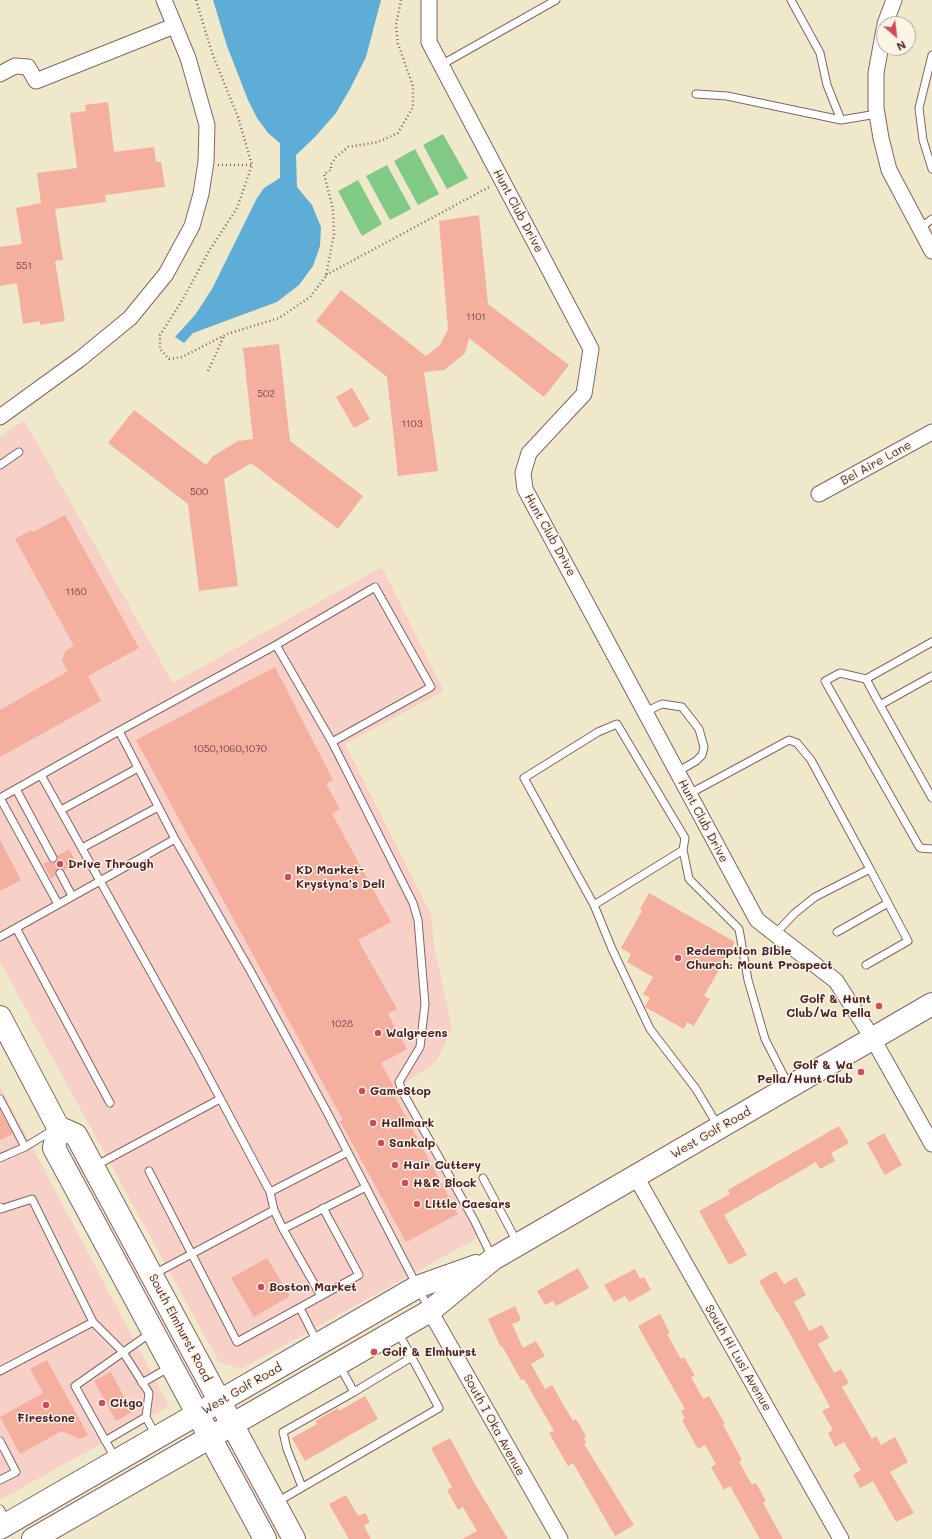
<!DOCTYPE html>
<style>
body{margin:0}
#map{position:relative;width:932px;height:1539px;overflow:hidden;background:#f0e8cb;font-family:Mali,sans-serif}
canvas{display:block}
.north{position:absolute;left:876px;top:16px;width:40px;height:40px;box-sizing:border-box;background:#fcf5e5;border:1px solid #b59f9b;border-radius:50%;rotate:152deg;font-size:11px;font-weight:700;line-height:16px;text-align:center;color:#4a1f2b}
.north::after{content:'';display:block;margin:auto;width:14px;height:18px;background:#d1495b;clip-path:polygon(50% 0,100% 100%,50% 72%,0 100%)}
</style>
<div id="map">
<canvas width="932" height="1539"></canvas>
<div class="north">N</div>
</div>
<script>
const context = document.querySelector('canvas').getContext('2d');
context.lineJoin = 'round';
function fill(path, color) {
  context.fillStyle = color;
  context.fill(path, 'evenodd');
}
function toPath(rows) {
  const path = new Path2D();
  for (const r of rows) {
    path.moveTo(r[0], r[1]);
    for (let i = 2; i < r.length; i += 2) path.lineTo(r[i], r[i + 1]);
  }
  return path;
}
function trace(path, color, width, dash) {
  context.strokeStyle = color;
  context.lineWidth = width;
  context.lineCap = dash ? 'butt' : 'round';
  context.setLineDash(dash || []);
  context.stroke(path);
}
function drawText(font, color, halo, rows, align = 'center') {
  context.font = font + ' Mali,sans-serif';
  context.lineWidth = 3;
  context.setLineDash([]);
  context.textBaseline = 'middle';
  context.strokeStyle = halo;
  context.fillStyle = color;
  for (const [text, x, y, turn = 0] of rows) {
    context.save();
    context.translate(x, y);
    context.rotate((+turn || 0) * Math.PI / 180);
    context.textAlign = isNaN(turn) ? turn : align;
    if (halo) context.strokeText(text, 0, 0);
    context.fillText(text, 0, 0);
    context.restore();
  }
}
fill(toPath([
 [24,420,173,683,382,567,444,691,345,744,431,915,434,945,452,1028,437,1061,404,1084,479,1237,241,1369,219,1362,0,962,0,437],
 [0,1086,169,1406,0,1500]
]), '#f7d1c8');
fill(toPath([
 [443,134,468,178,447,189,423,145],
 [415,149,439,194,418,205,394,161],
 [387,165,411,209,390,220,366,176],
 [358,180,382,224,362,236,338,191]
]), '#81ca86');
fill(toPath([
 [213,0,381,0,366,57,350,89,336,113,315,137,296,155,297,187,312,205,321,227,320,246,313,266,299,285,277,302,193,333,184,343,175,337,195,315,212,289,257,198,264,188,280,178,280,143,268,133,257,118,248,100,227,46]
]), '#5dadd7');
fill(toPath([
 [108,102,114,152,154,147,156,162,161,162,165,187,105,195,106,202,55,209,63,260,55,261,65,321,40,325,40,321,23,324,17,283,0,286,0,247,22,244,16,208,41,203,37,173,77,168,70,113,86,111,85,105],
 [479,215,488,304,569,365,544,397,469,338,465,353,454,362,444,370,424,372,438,471,398,476,387,377,316,321,341,290,426,356,440,345,448,329,439,221],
 [279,344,290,441,363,496,338,529,251,463,238,471,224,479,238,586,199,591,188,504,108,443,134,410,206,465,213,456,238,441,253,439,243,348],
 [352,388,370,419,354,428,336,397],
 [65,515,139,648,88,676,101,701,0,757,0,710,68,671,62,661,65,651,74,646,15,539,31,530,33,532],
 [275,667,333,780,326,784,340,809,332,814,391,922,358,940,397,1009,388,1014,407,1049,381,1063,396,1091,393,1093,458,1214,406,1242,340,1121,343,1120,136,740],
 [0,840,21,880,0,891],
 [69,849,77,864,64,870,61,868,57,869,56,875,51,878,43,864,49,861,52,863,56,862,57,856],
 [649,893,735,942,704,996,710,999,694,1026,687,1022,684,1029,645,1007,650,998,643,994,653,977,627,962,631,954,621,948,642,911,640,909],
 [0,1110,13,1134,0,1140],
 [839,1126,849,1143,831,1153,835,1161,820,1169,816,1162,724,1215,747,1255,729,1265,699,1211,730,1194,728,1190],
 [884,1133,902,1165,885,1175,867,1143],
 [267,1258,290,1296,254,1317,231,1278],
 [578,1268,589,1288,556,1306,553,1301,545,1305,537,1291],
 [635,1269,640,1279,644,1277,651,1290,629,1302,625,1296,614,1302,604,1285],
 [776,1271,784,1284,796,1277,806,1295,794,1302,809,1331,822,1325,829,1338,818,1344,834,1373,841,1369,849,1383,842,1387,872,1439,876,1436,881,1445,895,1437,908,1462,890,1472,914,1513,896,1522,873,1481,860,1488,853,1475,861,1470,844,1442,835,1447,828,1433,833,1430,822,1411,830,1407,778,1312,777,1312,759,1281],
 [515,1306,521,1320,512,1324,523,1348,536,1341,545,1356,531,1364,545,1389,552,1385,573,1421,576,1419,586,1436,584,1438,586,1443,584,1444,634,1525,615,1536,573,1463,568,1466,549,1433,554,1431,524,1379,521,1380,502,1346,500,1346,488,1319],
 [660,1314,670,1333,667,1334,681,1359,684,1357,695,1376,691,1377,703,1399,709,1396,725,1424,723,1425,742,1460,739,1462,752,1485,756,1483,766,1501,763,1503,783,1539,760,1539,730,1486,724,1490,711,1467,716,1464,705,1445,698,1449,682,1420,685,1418,681,1411,685,1409,638,1326],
 [47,1360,88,1435,80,1439,62,1431,20,1454,0,1417,43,1393,30,1369],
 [111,1372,132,1412,116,1421,94,1381],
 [365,1396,378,1419,305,1461,292,1438,317,1424,315,1421,338,1408,339,1411],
 [450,1438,476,1486,508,1539,462,1539,477,1531,463,1507,458,1510,447,1490,452,1487,431,1448],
 [346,1495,358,1516,365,1513,370,1522,364,1526,371,1539,349,1539,329,1504]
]), '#f5af9f');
const service = toPath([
 [791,0,820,53,827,85,841,120],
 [932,55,919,108,923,140,932,169],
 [441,65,556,0],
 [696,94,727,96,841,120,877,114],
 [920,228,932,219],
 [0,465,19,452],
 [932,642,866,679,840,673,825,681,920,848,932,849],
 [932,676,880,705,932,798],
 [866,679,880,705],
 [645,712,662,704,682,707,699,729,704,747,702,755,696,761,677,772],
 [119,731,276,645,332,742,431,687,375,587,276,645],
 [332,742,413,903,418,920,425,1004,420,1047,399,1082,402,1091,474,1220,492,1257],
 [41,775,197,1055,270,1192,274,1210,283,1229,321,1296,359,1275,323,1208],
 [16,789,53,858],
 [689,794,789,740,797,743,811,760,870,869],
 [0,798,119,731,175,839,251,972,328,1114,429,1309],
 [0,798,58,904],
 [61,810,138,768],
 [82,848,158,807],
 [60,873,72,896],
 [594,905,683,850],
 [16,928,110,1103],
 [837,932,888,903],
 [775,934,795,913,815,897,870,869,908,941,866,965],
 [0,937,175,839],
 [0,1099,25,1147],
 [718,1126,696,1089,650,1029,612,949,594,905,524,778,598,732,617,724,685,838,683,850,689,879,739,929,748,980,765,1039,788,1084],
 [0,1158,25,1147,53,1130],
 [95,1166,220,1099],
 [149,1171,237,1342,321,1296],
 [483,1178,517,1242],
 [270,1192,348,1152],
 [0,1207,1,1209,32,1199,93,1322,0,1371],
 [283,1229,366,1187],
 [154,1274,274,1210],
 [300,1308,317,1342],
 [93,1322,123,1352,149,1393,146,1417],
 [339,1365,354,1392,412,1357],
 [142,1383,170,1367],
 [0,1441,16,1472,0,1480],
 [105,1441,146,1417,156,1436],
 [115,1458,75,1386,152,1332],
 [302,1487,287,1449,283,1432,354,1392],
 [277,1502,439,1408,398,1332],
 [0,1509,7,1521]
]);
const minor = toPath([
 [429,0,429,42,591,349,584,394,529,453,523,473,525,489,757,920,836,981,873,1039,932,1144],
 [885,24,894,0],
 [884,29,876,73,876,108,881,138,889,170,932,251],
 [0,74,15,66,28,67,36,81,174,26],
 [0,417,80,359,130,318,166,274,192,226,201,194,206,162,207,125,188,58,164,0],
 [819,494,932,432],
 [636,1177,841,1539],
 [430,1311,560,1539]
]);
const primary = toPath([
 [0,1017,58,1127,76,1135,294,1539],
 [58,1127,54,1148,265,1539],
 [0,1528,417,1287,476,1266],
 [33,1539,430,1311,493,1259,932,1004]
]);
trace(service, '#846563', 9);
trace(minor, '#846563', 17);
trace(primary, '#846563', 24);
trace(toPath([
 [196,0,212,53,238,117,252,165,237,208,209,251,183,299,160,335,160,349,169,359,182,357,227,334,279,318,310,297,326,276,334,234,333,209,324,174,331,170,331,164,336,157,348,147,378,142,398,133,413,107,413,86,398,44,396,25,401,0],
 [218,165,252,165],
 [326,275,491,186],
 [208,371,224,336]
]), '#846563', 2.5, [1, 3]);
trace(service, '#fff', 7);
trace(minor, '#fff', 15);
trace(primary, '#fff', 22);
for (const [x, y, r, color] of [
 [60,864,4,"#d1495b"],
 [288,877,4,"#d1495b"],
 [678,958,4,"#d1495b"],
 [879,1006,4,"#d1495b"],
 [378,1033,4,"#d1495b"],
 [861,1072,4,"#d1495b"],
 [362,1091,4,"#d1495b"],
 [373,1123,4,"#d1495b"],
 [381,1143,4,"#d1495b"],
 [395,1165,4,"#d1495b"],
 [405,1183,4,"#d1495b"],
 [417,1204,4,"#d1495b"],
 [261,1287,4,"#d1495b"],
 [374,1352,4,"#d1495b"],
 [102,1403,4,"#d1495b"],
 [46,1405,4,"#d1495b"]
]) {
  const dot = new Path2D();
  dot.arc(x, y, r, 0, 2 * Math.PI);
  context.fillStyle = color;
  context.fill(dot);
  trace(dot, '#fcf5e5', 1.5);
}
drawText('10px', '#754348', null, [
 ["551",24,266],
 ["1101",476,317],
 ["502",266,394],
 ["1103",412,424],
 ["500",199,492],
 ["1180",76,592],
 ["1050,1060,1070",230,749],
 ["1028",342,1024]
]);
drawText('12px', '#4a1f2b', '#fcf5e5', [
 ["Hunt Club Drive",518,211,62],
 ["Bel Aire Lane",876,463,-29],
 ["Hunt Club Drive",550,535,61],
 ["Hunt Club Drive",703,821,62],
 ["West Golf Road",711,1133,-30],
 ["South Elmhurst Road",180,1328,62],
 ["South Hi Lusi Avenue",738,1358,60],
 ["West Golf Road",242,1389,-30],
 ["South I Oka Avenue",494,1425,61]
]);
drawText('bold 12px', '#4a1f2b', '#fcf5e5', [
 ["Drive Through",68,864],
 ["KD Market-",296,870],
 ["Krystyna's Deli",296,884],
 ["Redemption Bible",686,951],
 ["Church: Mount Prospect",686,965],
 ["Golf & Hunt",871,999,"right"],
 ["Club/Wa Pella",871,1013,"right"],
 ["Walgreens",386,1033],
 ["Golf & Wa",853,1065,"right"],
 ["Pella/Hunt Club",853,1079,"right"],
 ["GameStop",370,1091],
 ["Hallmark",381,1123],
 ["Sankalp",389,1143],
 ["Hair Cuttery",403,1165],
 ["H&R Block",413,1183],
 ["Little Caesars",425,1204],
 ["Boston Market",269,1287],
 ["Golf & Elmhurst",382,1352],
 ["Citgo",110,1403],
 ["Firestone",46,1418,"center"]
], 'left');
</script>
